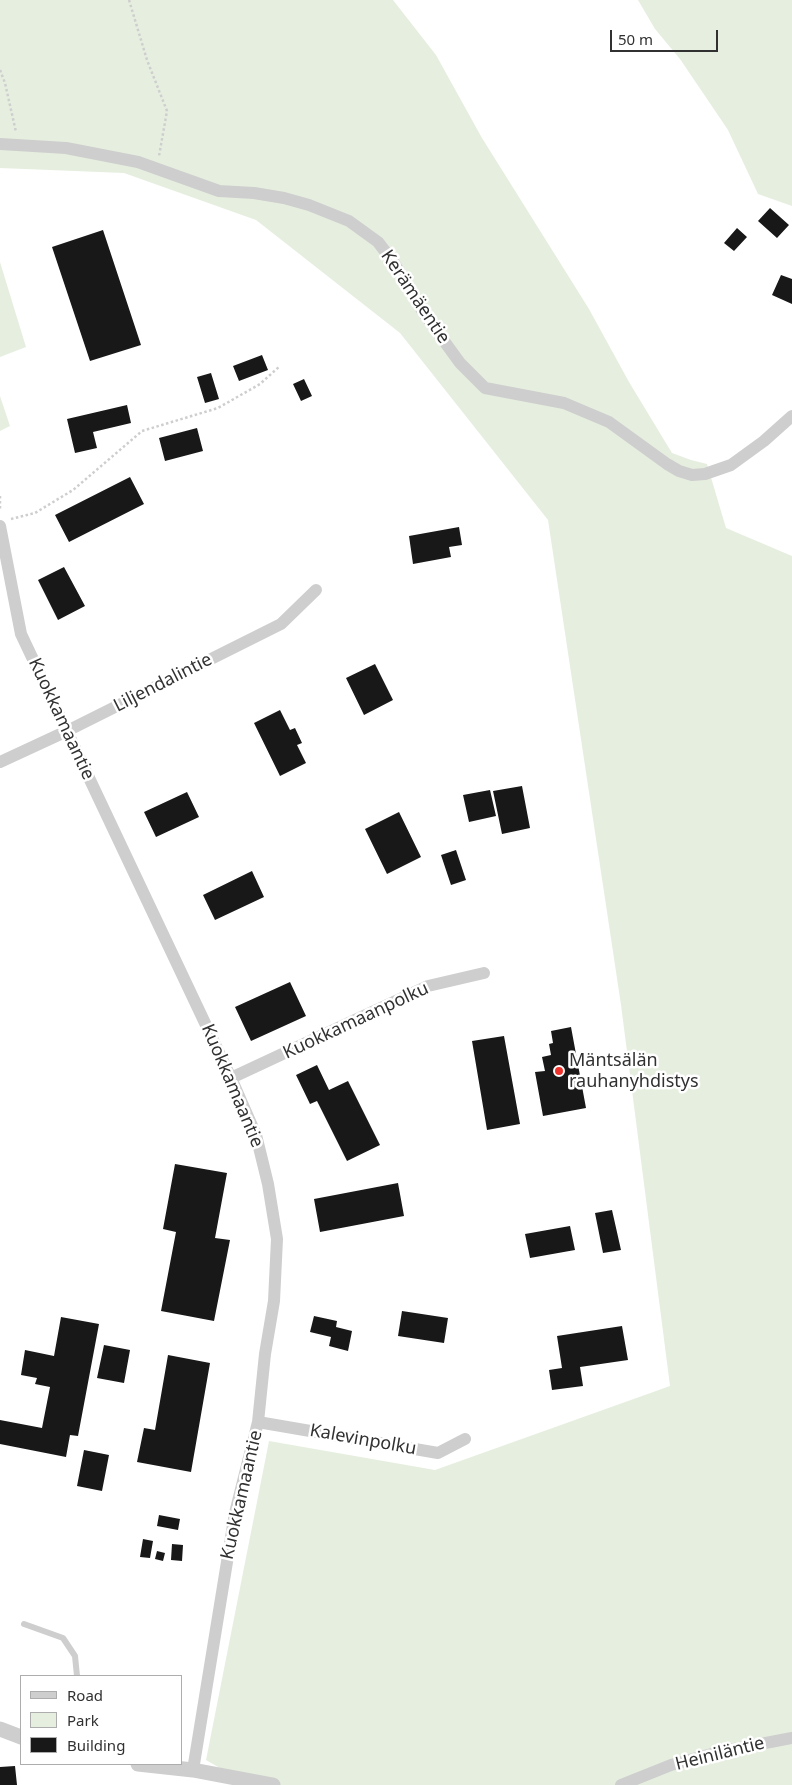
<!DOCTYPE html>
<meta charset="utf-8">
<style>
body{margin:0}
#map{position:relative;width:792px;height:1785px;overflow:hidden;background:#fff;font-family:"Noto Sans",sans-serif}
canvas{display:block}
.legend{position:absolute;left:20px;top:1675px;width:162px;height:90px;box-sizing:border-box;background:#fff;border:1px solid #adadad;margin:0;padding:6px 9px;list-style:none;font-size:15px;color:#313131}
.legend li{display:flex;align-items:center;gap:10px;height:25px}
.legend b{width:25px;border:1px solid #adadad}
.scale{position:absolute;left:610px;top:30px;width:108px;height:22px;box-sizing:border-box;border:2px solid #313131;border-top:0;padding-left:6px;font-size:15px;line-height:18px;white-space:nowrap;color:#313131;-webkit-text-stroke:4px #fff;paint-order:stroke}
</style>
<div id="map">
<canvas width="792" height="1785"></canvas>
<ul class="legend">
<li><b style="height:6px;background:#cecece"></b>Road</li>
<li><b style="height:14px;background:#e6efdf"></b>Park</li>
<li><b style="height:14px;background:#181818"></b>Building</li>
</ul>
<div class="scale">50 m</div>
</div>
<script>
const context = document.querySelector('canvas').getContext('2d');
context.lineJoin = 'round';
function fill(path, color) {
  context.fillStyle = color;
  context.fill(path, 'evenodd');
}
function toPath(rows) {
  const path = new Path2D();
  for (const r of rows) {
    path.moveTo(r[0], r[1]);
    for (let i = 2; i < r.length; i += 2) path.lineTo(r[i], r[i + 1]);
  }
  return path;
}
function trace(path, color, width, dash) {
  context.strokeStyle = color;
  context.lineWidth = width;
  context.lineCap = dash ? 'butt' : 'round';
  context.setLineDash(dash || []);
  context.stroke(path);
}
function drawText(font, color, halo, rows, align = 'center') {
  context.font = font + ' "Noto Sans",sans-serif';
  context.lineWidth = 5;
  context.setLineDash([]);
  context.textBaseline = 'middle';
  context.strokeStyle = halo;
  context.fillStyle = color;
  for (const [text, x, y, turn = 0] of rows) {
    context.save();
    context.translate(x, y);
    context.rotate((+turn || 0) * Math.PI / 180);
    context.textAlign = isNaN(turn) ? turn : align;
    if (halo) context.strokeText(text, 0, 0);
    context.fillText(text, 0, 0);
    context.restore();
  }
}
fill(toPath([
 [0,0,393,0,436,55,482,138,589,309,629,382,672,453,691,460,707,464,726,528,792,556,792,1785,249,1785,206,1760,269,1441,435,1470,670,1386,621,1005,548,520,400,333,256,220,124,173,0,168],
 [638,0,792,0,792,206,758,194,728,130,680,59,655,29],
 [0,262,26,347,0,357],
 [0,396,10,426,0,431]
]), '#e6efdf');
fill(toPath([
 [770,208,789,225,777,238,758,221],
 [737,228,747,237,734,251,724,243],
 [103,230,141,345,90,361,52,247],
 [781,275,792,279,792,304,772,295],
 [262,355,268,370,239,381,233,366],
 [211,373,219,399,205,403,197,377],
 [304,379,312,396,301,401,293,384],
 [127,405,131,423,93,432,97,448,75,453,67,419],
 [197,428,203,451,165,461,159,438],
 [130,477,144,504,69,542,55,515],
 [459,527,462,545,449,547,451,557,413,564,409,536],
 [64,567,85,606,58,620,38,580],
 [375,664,393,700,364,715,346,678],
 [280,710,290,730,295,728,302,743,297,745,306,763,280,776,254,723],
 [522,786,530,828,502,834,493,791],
 [490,790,496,816,469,822,463,795],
 [187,792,199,817,156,837,144,812],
 [399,812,421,857,387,874,365,829],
 [456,850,466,880,451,885,441,855],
 [252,871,264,897,215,920,203,895],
 [290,982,306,1016,251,1041,235,1007],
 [571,1027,586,1108,543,1116,535,1072,545,1071,542,1057,551,1055,549,1044,553,1043,551,1031],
 [504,1036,520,1124,487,1130,472,1041],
 [317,1065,329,1090,348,1081,380,1145,347,1161,317,1101,310,1104,296,1075],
 [175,1164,227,1173,215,1238,230,1240,214,1321,161,1311,176,1232,163,1229],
 [398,1183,404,1216,320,1232,314,1199],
 [612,1210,621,1250,603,1253,595,1213],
 [570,1226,575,1250,530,1258,525,1234],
 [402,1311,448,1318,444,1343,398,1336],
 [314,1316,337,1321,336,1327,352,1331,348,1351,329,1346,331,1337,310,1332],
 [61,1317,99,1324,78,1436,70,1435,66,1457,0,1444,0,1420,42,1428,50,1387,35,1384,37,1378,21,1375,25,1350,54,1356],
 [622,1326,628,1360,580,1367,583,1386,552,1390,549,1370,562,1368,557,1336],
 [104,1345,130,1350,124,1383,97,1378],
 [168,1355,210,1363,191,1472,137,1462,144,1428,155,1430],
 [84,1450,109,1455,102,1491,77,1486],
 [159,1515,180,1519,178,1530,157,1526],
 [143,1539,153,1541,150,1558,140,1557],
 [172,1544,183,1545,182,1561,171,1560],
 [157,1551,165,1553,163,1561,155,1559],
 [15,1766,17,1785,0,1785,0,1767]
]), '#181818');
trace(toPath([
 [129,0,147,60,167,111,159,156],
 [0,70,5,83,16,132],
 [0,496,0,510],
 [11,519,35,513,73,490,142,431,218,408,260,384,280,366]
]), '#cecece', 2.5, [2.5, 2.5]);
trace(toPath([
 [24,1624,63,1638,75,1656,77,1676]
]), '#cecece', 6);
trace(toPath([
 [0,144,66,148,138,162,219,191,254,193,284,198,309,205,349,221,378,242,394,263,423,312,460,363,485,388,564,403,609,422,667,464,679,471,692,475,705,474,731,465,764,441,792,416],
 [0,526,21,634,231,1078,256,1135,268,1184,277,1239,274,1301,265,1354,258,1422,235,1513,193,1770],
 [0,762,67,731,281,624,316,590],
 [231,1078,428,986,484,973],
 [258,1422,438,1453,465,1439],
 [621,1785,671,1765,719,1752,792,1738]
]), '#cecece', 12);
trace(toPath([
 [0,1729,21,1737],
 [138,1764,193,1770,273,1785]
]), '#cecece', 15);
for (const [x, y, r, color] of [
 [559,1071,5,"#ef332c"]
]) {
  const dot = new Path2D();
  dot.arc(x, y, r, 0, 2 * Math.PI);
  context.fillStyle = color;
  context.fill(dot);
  trace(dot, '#fff', 2);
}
drawText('18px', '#313131', '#fff', [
 ["Kerämäentie",415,297,56],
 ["Liljendalintie",163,683,-27],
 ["Kuokkamaantie",61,719,65],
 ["Kuokkamaanpolku",356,1021,-25],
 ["Kuokkamaantie",232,1086,67],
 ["Kalevinpolku",363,1440,10],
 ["Kuokkamaantie",242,1495,-77],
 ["Heiniläntie",720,1754,-14]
]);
drawText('18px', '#313131', '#fff', [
 ["Mäntsälän",569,1061],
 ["rauhanyhdistys",569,1082]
], 'left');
</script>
